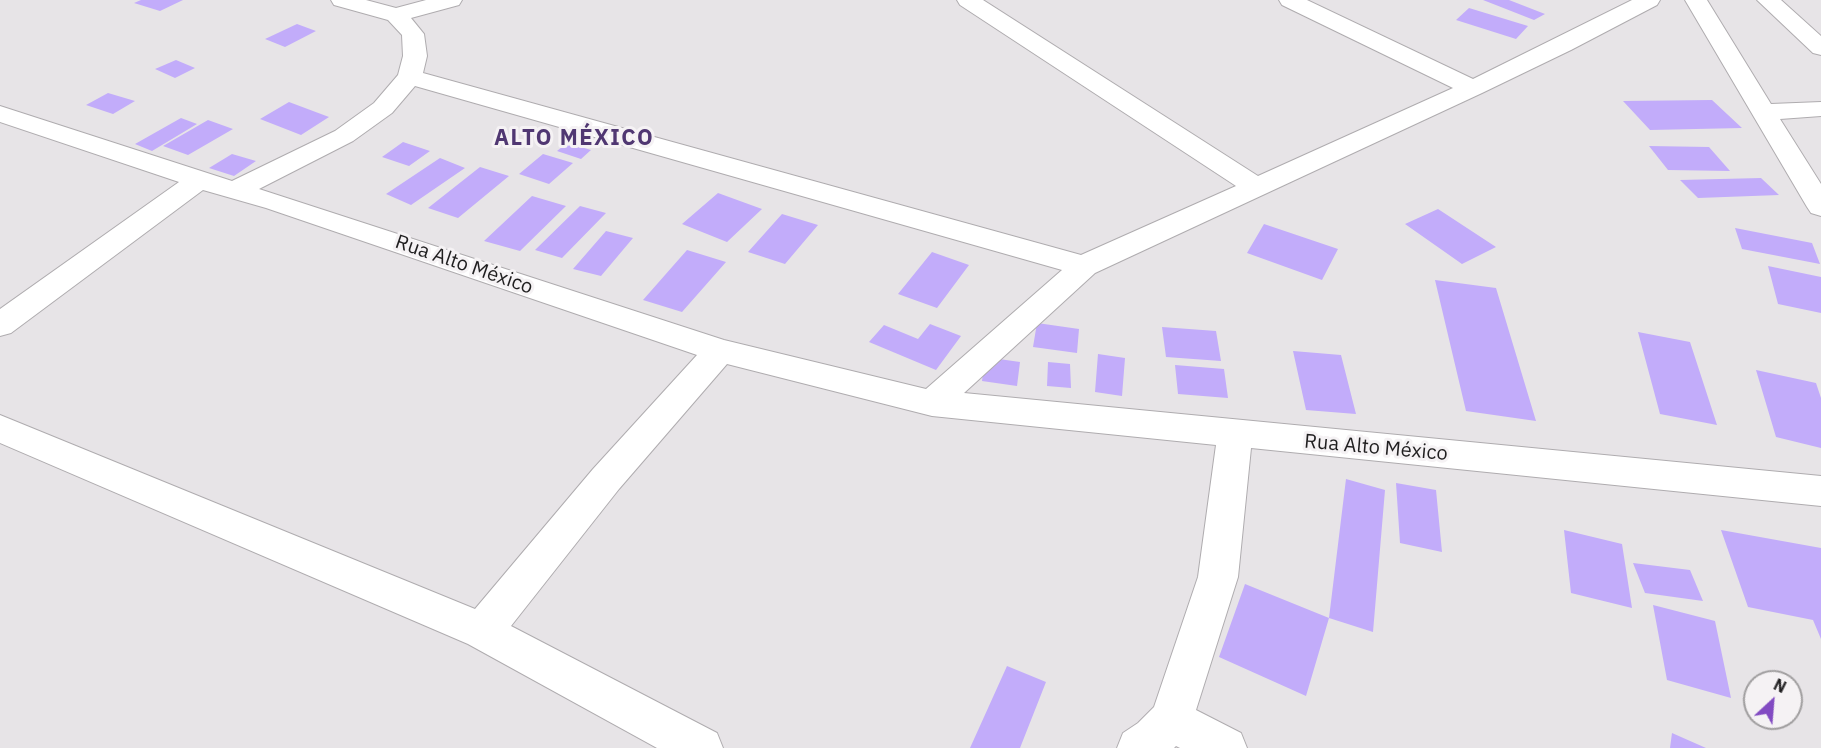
<!DOCTYPE html>
<meta charset="utf-8">
<style>
body{margin:0}
#map{position:relative;width:1821px;height:748px;overflow:hidden;background:#e7e4e7;font-family:"IBM Plex Sans",sans-serif}
canvas{display:block}
.north{position:absolute;left:1743px;top:670px;width:60px;height:60px;box-sizing:border-box;background:#f5f2f4;border:2px solid #a09e9f;border-radius:50%;rotate:26deg;font-size:16px;font-weight:700;line-height:24px;text-align:center;color:#201f20}
.north::after{content:'';display:block;margin:auto;width:21px;height:27px;background:#824bc2;clip-path:polygon(50% 0,100% 100%,50% 72%,0 100%)}
</style>
<div id="map">
<canvas width="1821" height="748"></canvas>
<div class="north">N</div>
</div>
<script>
const context = document.querySelector('canvas').getContext('2d');
context.lineJoin = 'round';
function fill(path, color) {
  context.fillStyle = color;
  context.fill(path, 'evenodd');
}
function toPath(rows) {
  const path = new Path2D();
  for (const r of rows) {
    path.moveTo(r[0], r[1]);
    for (let i = 2; i < r.length; i += 2) path.lineTo(r[i], r[i + 1]);
  }
  return path;
}
function trace(path, color, width, dash) {
  context.strokeStyle = color;
  context.lineWidth = width;
  context.lineCap = dash ? 'butt' : 'round';
  context.setLineDash(dash || []);
  context.stroke(path);
}
function drawText(font, color, halo, rows, align = 'center') {
  context.font = font + ' "IBM Plex Sans",sans-serif';
  context.lineWidth = 6;
  context.setLineDash([]);
  context.textBaseline = 'middle';
  context.strokeStyle = halo;
  context.fillStyle = color;
  for (const [text, x, y, turn = 0] of rows) {
    context.save();
    context.translate(x, y);
    context.rotate((+turn || 0) * Math.PI / 180);
    context.textAlign = isNaN(turn) ? turn : align;
    if (halo) context.strokeText(text, 0, 0);
    context.fillText(text, 0, 0);
    context.restore();
  }
}
fill(toPath([
 [141,0,183,0,160,11,134,3],
 [1483,0,1509,0,1545,14,1534,20],
 [1469,8,1528,26,1516,39,1456,20],
 [297,24,316,31,285,47,265,39],
 [176,60,195,68,175,78,155,69],
 [108,93,135,101,113,114,86,105],
 [1712,100,1742,128,1650,130,1623,101],
 [289,102,329,117,301,135,260,119],
 [181,118,197,124,152,151,135,144],
 [208,120,233,129,188,155,163,146],
 [403,142,430,151,409,166,382,157],
 [567,143,591,150,581,159,557,151],
 [1649,146,1709,147,1730,171,1668,170],
 [232,154,256,161,234,176,209,168],
 [543,154,573,163,549,184,519,174],
 [440,158,465,168,411,205,386,194],
 [480,167,509,176,458,218,428,208],
 [1761,178,1779,195,1698,198,1680,180],
 [718,193,762,209,727,242,682,224],
 [532,196,566,206,520,251,484,241],
 [580,206,606,213,562,258,535,250],
 [1438,209,1496,247,1462,264,1405,224],
 [782,214,818,225,785,264,748,252],
 [1264,224,1338,249,1322,280,1247,253],
 [1735,228,1812,243,1820,264,1742,249],
 [606,231,633,238,601,276,573,269],
 [687,250,726,262,682,312,643,300],
 [932,252,969,265,937,308,898,294],
 [1768,266,1821,277,1821,313,1778,304],
 [1435,280,1496,288,1536,421,1466,411],
 [1037,323,1079,329,1077,353,1033,347],
 [930,324,961,336,936,370,869,342,884,325,918,339],
 [1162,327,1216,331,1221,361,1166,357],
 [1638,332,1690,342,1717,425,1660,414],
 [1293,351,1341,355,1356,414,1306,410],
 [1098,354,1125,358,1122,396,1095,392],
 [985,357,1020,362,1017,386,982,381],
 [1048,362,1070,364,1071,388,1047,386],
 [1175,365,1224,369,1228,398,1178,394],
 [1756,370,1816,383,1821,398,1821,448,1776,437],
 [1346,479,1385,490,1373,632,1329,618],
 [1396,483,1436,490,1442,552,1400,543],
 [1564,530,1622,544,1632,608,1571,593],
 [1721,530,1821,548,1821,639,1813,620,1748,607],
 [1633,563,1690,570,1703,601,1645,593],
 [1245,584,1329,618,1306,696,1219,657],
 [1653,605,1715,621,1731,698,1667,680],
 [1007,666,1046,682,1020,748,970,748],
 [1672,733,1706,748,1670,748]
]), '#c2acfa');
const street = toPath([
 [331,0,366,0,396,8,426,0,462,0,459,5,411,18,424,34,427,56,423,73,1081,255,1236,186,960,5,957,0,983,0,1258,176,1453,88,1282,5,1279,0,1307,0,1473,79,1632,0,1660,0,1657,5,1571,50,1482,93,1095,273,964,393,1821,476,1821,506,1251,448,1238,577,1196,710,1241,733,1247,748,1180,748,1176,746,1174,748,1117,748,1123,733,1138,723,1154,707,1198,577,1216,445,932,416,727,364,619,489,511,626,717,733,723,748,657,748,468,644,0,443,0,415,475,609,593,469,697,355,266,208,203,190,11,333,0,336,0,309,179,182,0,122,0,106,232,181,335,131,374,103,398,75,403,56,402,35,388,20,334,5,331,0],
 [415,86,1062,270,926,389,724,340,259,189,353,141,392,113,415,86],
 [1685,0,1707,0,1771,104,1821,102,1821,116,1780,119,1821,184,1821,216,1811,213,1807,207,1685,0],
 [1757,0,1781,0,1821,36,1821,55,1813,53,1757,0]
]);
trace(street, '#afacaf', 2);
fill(street, '#fff');
drawText('20px', '#201f20', '#f5f2f4', [
 ["Rua Alto México",464,265,19],
 ["Rua Alto México",1376,448,5]
]);
context.letterSpacing = '1.5px';
drawText('bold 22px', '#503772', '#f5f2f4', [
 ["ALTO MÉXICO",574,139]
]);
context.letterSpacing = '0px';
</script>
